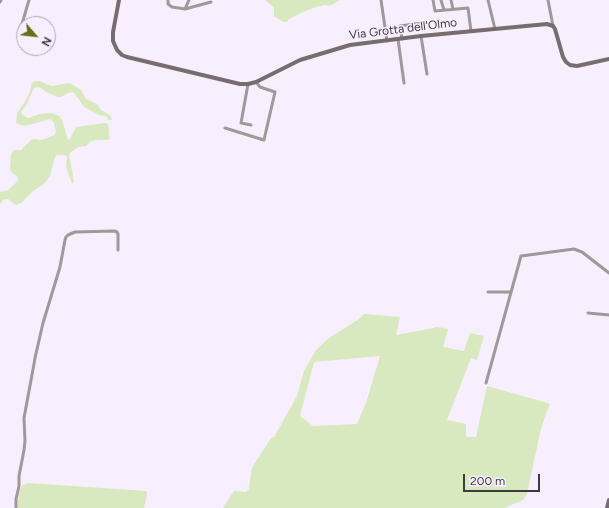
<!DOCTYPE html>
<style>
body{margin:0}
#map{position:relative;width:609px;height:508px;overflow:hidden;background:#f8effe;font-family:Figtree,sans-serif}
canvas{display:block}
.north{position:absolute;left:16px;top:16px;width:40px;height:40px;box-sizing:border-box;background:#f8effe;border:1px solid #aea7b2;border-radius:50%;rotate:118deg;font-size:11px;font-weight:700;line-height:16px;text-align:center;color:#3e3b40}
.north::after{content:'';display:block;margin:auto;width:14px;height:18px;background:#696f15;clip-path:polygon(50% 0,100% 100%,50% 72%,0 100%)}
.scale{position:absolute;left:463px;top:474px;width:77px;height:18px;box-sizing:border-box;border:2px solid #3e3b40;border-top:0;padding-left:5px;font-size:12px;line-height:14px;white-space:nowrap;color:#3e3b40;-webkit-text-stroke:3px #f8effe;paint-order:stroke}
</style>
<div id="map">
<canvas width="609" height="508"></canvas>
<div class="north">N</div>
<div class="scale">200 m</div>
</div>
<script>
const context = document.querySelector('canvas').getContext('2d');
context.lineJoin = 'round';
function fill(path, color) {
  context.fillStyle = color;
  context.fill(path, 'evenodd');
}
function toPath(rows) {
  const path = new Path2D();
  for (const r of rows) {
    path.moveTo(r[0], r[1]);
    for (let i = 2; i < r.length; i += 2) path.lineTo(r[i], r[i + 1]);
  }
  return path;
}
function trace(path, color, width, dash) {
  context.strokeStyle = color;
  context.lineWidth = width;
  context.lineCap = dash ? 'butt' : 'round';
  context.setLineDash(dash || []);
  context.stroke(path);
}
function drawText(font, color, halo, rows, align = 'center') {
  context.font = font + ' Figtree,sans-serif';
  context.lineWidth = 3;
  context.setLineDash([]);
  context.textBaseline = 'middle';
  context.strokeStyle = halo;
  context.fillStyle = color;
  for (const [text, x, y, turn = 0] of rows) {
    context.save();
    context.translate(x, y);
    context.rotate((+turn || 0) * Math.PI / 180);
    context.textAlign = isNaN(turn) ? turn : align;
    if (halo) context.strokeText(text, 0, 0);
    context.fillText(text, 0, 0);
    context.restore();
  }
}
fill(toPath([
 [265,0,340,0,330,6,325,5,316,7,303,12,289,19,287,22,283,22,274,16,274,8],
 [37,81,40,81,48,85,53,86,62,84,70,83,81,90,86,99,97,104,101,110,111,116,112,120,108,120,107,117,104,116,99,115,84,107,78,98,73,92,68,93,61,97,58,97,48,93,39,87,37,87,34,88,33,90,27,104,22,111,21,113,23,115,27,118,29,118,39,114,52,113,59,116,62,120,68,140,70,139,76,127,105,123,108,124,109,129,109,134,110,139,107,140,95,140,90,142,86,146,78,147,70,153,69,156,73,176,74,182,72,184,66,166,67,156,64,155,57,155,55,157,50,176,44,184,33,191,21,203,16,205,8,199,5,199,3,200,0,204,0,192,8,190,18,181,18,177,12,173,10,170,11,154,13,151,14,150,21,150,31,140,34,139,41,140,44,139,54,135,56,132,54,123,52,120,50,119,25,126,21,125,16,123,17,113,26,100,30,92,31,85,33,82],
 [364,314,400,317,396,335,434,328,435,327,445,328,448,329,443,347,464,351,470,333,484,336,477,360,471,358,447,420,466,424,466,437,476,437,487,386,548,403,550,405,546,413,540,433,527,494,524,499,521,501,504,508,223,508,234,491,246,492,249,489,251,473,253,466,271,438,274,437,287,414,297,396,304,371,316,350,329,338,359,319],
 [380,356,366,403,357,424,313,426,300,416,314,362],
 [28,483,146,491,147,492,147,494,144,508,18,508,18,500,20,489,23,485]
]), '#d8e8bf');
trace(toPath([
 [168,0,168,4,172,7,185,9,211,2],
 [381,0,387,41],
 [433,0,435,11,468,8,471,31],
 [441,0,444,10],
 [451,0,453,9],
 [488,0,495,29],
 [548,0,553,26],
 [0,2,1,0],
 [185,9,189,0],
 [22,24,29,0],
 [421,36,427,74],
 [398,39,404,83],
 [402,39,400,26,422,23],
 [248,84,241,123,251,125],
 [225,128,264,140,275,92,260,87,256,82],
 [488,292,511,292],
 [588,313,609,315],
 [486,383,521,256,574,249,582,252,609,273],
 [16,508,16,499,19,486,19,476,24,450,25,441,24,418,34,364,35,358,43,323,60,267,65,240,66,237,68,235,75,232,114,231,117,232,118,234,118,250]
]), '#a09899', 3);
trace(toPath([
 [119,0,113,32,113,41,117,50,122,55,127,57,240,84,248,84,256,82,300,60,350,45,421,36,547,24,553,26,555,29,563,57,566,62,570,65,577,66,609,59],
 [607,508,609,500]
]), '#786d6e', 4);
drawText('12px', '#3e3b40', '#f8effe', [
 ["Via Grotta dell'Olmo",403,29,-7]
]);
</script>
